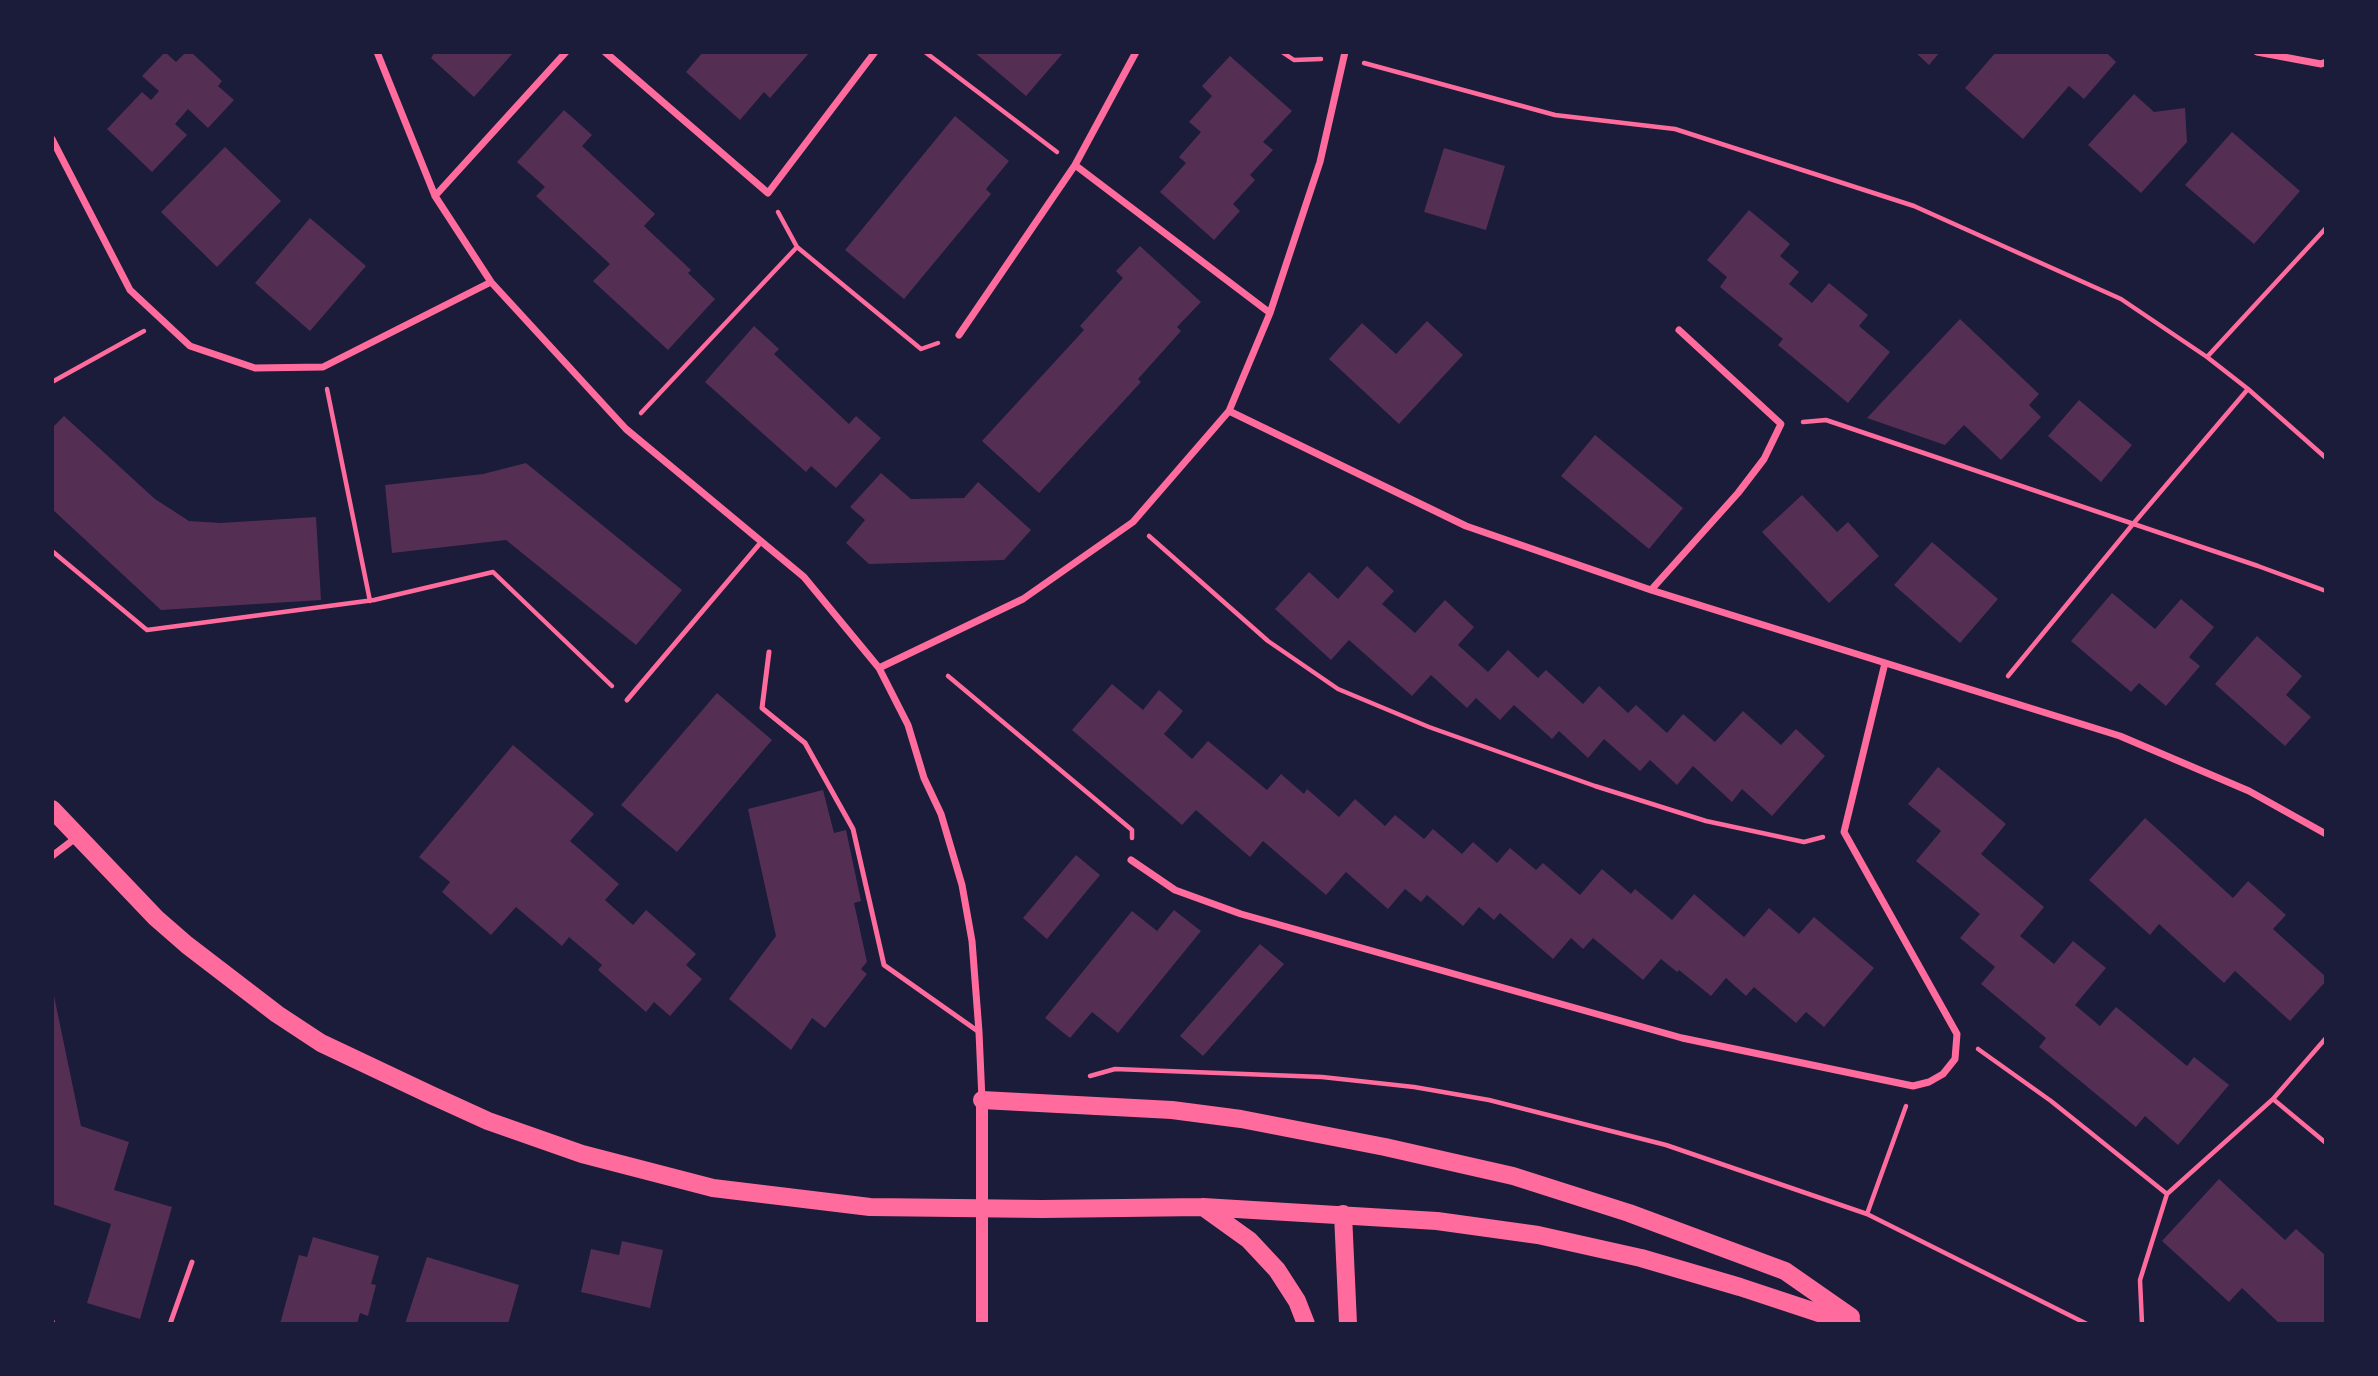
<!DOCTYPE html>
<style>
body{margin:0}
#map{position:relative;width:2378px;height:1376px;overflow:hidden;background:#1b1b3a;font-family:"Source Sans 3",sans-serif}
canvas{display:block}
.frame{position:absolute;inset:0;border:54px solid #1b1b3a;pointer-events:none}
</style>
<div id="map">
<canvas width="2378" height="1376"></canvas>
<div class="frame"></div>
</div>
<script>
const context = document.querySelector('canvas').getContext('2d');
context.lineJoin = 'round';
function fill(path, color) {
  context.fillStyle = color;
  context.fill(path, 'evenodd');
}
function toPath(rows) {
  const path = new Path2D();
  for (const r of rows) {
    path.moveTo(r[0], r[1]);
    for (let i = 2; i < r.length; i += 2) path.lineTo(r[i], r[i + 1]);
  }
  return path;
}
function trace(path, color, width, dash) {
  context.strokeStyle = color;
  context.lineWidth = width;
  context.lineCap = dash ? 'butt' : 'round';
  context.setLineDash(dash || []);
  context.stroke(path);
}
fill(toPath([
 [165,52,176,62,186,52,191,52,222,81,218,86,234,100,208,128,188,109,175,124,187,135,152,172,107,129,142,92,151,100,159,91,142,76],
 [435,52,514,52,474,97,431,58],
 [703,52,810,52,770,98,764,92,740,120,686,72],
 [974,52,1064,52,1026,96],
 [1915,52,1940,52,1929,65],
 [1996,52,2106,52,2116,62,2084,99,2069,86,2023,139,1965,88],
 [1230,56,1292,111,1263,142,1273,150,1250,175,1255,180,1233,204,1240,211,1214,240,1160,192,1186,163,1179,157,1201,132,1189,122,1212,96,1202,86],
 [2134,94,2154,112,2185,108,2187,142,2141,193,2088,145],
 [564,110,592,135,582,146,655,214,644,226,691,270,688,273,715,299,668,350,593,281,610,264,536,196,545,187,517,162],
 [955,116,1009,161,986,189,991,194,904,299,845,250],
 [2232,132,2300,191,2254,244,2185,185],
 [225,147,281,201,217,267,161,212],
 [1444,148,1505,166,1486,230,1424,212],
 [1749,210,1790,244,1780,256,1799,272,1789,284,1812,303,1829,283,1868,315,1859,326,1890,352,1848,403,1778,345,1783,339,1720,287,1727,277,1707,260],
 [310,218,366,266,310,331,255,283],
 [1140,246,1201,302,1177,327,1181,331,1138,379,1141,382,1039,493,982,441,1084,330,1080,326,1123,278,1116,271],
 [1960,319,2039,394,2029,405,2041,417,2001,460,1964,425,1945,445,1867,418],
 [1427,321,1463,355,1399,424,1329,359,1362,323,1396,354],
 [754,326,779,349,774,354,849,424,856,416,881,438,836,488,811,466,806,472,705,382],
 [2079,400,2132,445,2101,482,2048,436],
 [64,416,155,499,189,521,221,523,316,517,321,600,161,610,52,509,52,428],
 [1595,435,1683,508,1649,549,1561,476],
 [526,463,682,590,636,645,506,540,392,553,385,485,483,474],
 [881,473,911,499,964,498,978,482,1031,530,1004,560,869,564,846,543,865,520,850,507],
 [1802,495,1837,532,1848,522,1879,556,1829,603,1762,532],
 [1932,542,1998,599,1960,643,1894,585],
 [1367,566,1394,591,1382,604,1415,633,1445,600,1474,627,1458,645,1488,672,1508,650,1538,678,1546,670,1583,704,1599,686,1628,713,1636,705,1667,733,1683,714,1715,742,1743,711,1781,745,1796,729,1825,756,1772,816,1742,789,1732,802,1693,766,1677,785,1650,760,1640,771,1604,739,1588,758,1559,731,1552,739,1514,705,1500,720,1476,698,1467,708,1431,675,1412,696,1349,640,1331,660,1275,609,1309,572,1338,599],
 [2112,593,2155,629,2181,599,2214,627,2189,657,2200,666,2166,706,2139,683,2131,692,2071,641],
 [2257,636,2302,676,2286,695,2311,717,2285,746,2215,684],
 [1112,684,1143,710,1159,690,1183,711,1164,734,1192,759,1208,741,1267,790,1281,774,1304,794,1307,789,1339,817,1355,799,1385,826,1395,815,1424,839,1433,829,1462,854,1473,842,1497,863,1510,848,1536,870,1543,863,1580,895,1602,869,1631,894,1635,889,1672,920,1694,894,1744,937,1769,908,1799,934,1814,917,1874,968,1824,1027,1806,1012,1796,1023,1754,987,1746,996,1726,978,1711,996,1679,970,1677,972,1661,959,1643,980,1593,938,1583,949,1571,938,1553,959,1500,913,1494,920,1479,907,1463,926,1427,895,1421,902,1405,889,1388,909,1346,872,1326,895,1263,841,1250,857,1196,810,1182,825,1072,730],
 [717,693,772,740,677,852,621,805],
 [513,745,594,814,570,841,619,884,605,900,633,925,646,910,696,954,686,965,702,979,670,1016,654,1002,646,1012,598,970,602,965,569,937,562,946,516,907,491,935,442,892,450,882,419,857],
 [1938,767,2006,824,1981,854,2044,907,2020,936,2054,964,2073,941,2106,968,2075,1005,2100,1026,2116,1007,2187,1066,2194,1057,2229,1085,2178,1145,2145,1116,2136,1127,2039,1047,2046,1038,1981,984,1995,967,1960,938,1980,914,1916,861,1941,831,1908,804],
 [823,790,834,833,846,830,861,901,854,903,867,962,861,969,867,974,825,1028,812,1018,791,1050,729,999,776,936,748,809],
 [2145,818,2233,898,2248,881,2286,915,2273,929,2326,977,2326,981,2290,1021,2235,971,2224,983,2159,924,2150,935,2089,880],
 [1076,855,1100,875,1047,939,1023,918],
 [1174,910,1201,931,1118,1033,1092,1012,1070,1038,1045,1018,1132,911,1157,931],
 [1260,944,1284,964,1203,1056,1180,1036],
 [54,996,81,1126,129,1142,114,1190,172,1207,140,1319,87,1303,111,1224,52,1204],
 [2219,1179,2285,1240,2296,1229,2326,1256,2326,1324,2280,1324,2242,1288,2229,1302,2162,1241],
 [313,1237,379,1256,371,1284,376,1285,368,1316,360,1313,357,1324,280,1324,299,1255,307,1257],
 [622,1241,663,1250,650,1308,581,1292,591,1249,619,1255],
 [427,1257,519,1285,508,1324,405,1324]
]), '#542f53');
trace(toPath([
 [925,52,1057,152],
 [1282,52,1294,60,1321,59],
 [1364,63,1555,115,1675,129,1914,206,2121,299,2207,357,2248,389,2326,458],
 [797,247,921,349,938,343],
 [2207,357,2326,228],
 [52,382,144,331],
 [327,389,370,601],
 [641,413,797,247,778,212],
 [1803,422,1826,420,2258,566,2326,591],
 [1149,536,1268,641,1338,689,1429,727,1595,786,1706,821,1804,842,1823,837],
 [52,551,147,630,374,600,493,572,612,686],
 [948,676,1132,830,1132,838],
 [2008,676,2133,524,2248,389],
 [1978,1049,2051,1101,2167,1194,2273,1099,2326,1038],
 [1090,1076,1115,1069,1322,1077,1414,1087,1489,1100,1666,1145,1867,1214,2087,1324],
 [2273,1099,2326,1143],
 [1867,1214,1906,1106],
 [2142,1324,2140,1280,2167,1194]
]), '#ff6b9d', 4.5);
trace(toPath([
 [769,652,762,708,805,743,853,829,884,965,979,1032],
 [627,700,762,541],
 [52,1321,53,1324],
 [170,1324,192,1262]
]), '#ff6b9d', 5);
trace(toPath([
 [377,52,435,196,491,282,626,429,804,577,879,668,908,725,924,778,941,814,962,885,972,941,979,1032,982,1100],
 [605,52,768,193,875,52],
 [2257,52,2321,64,2326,62],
 [52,139,130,290,190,346,255,368,323,367,491,282],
 [1075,165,1270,313],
 [435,196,566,52],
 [959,335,1075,165,1136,52],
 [1229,411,1466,526,1651,590,2120,736,2249,791,2326,834],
 [1651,590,1738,493,1764,459,1781,424,1679,330],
 [879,668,1023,599,1133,522,1229,411,1270,313,1320,162,1345,52],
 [52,856,77,837],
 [1131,860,1175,890,1241,914,1682,1038,1913,1086,1929,1082,1943,1074,1955,1059,1957,1034,1844,832,1885,663]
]), '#ff6b9d', 7);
trace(toPath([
 [982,1100,982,1324]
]), '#ff6b9d', 12);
trace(toPath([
 [52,809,156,918,187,945,277,1014,321,1043,431,1095,488,1121,582,1154,713,1188,870,1207,1042,1209,1203,1207,1437,1221,1538,1235,1641,1258,1740,1287,1852,1324],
 [982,1100,1172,1110,1241,1119,1385,1147,1513,1176,1629,1213,1785,1271,1851,1317],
 [1203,1207,1249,1240,1277,1270,1297,1301,1306,1324],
 [1343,1214,1348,1324]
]), '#ff6b9d', 18);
</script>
